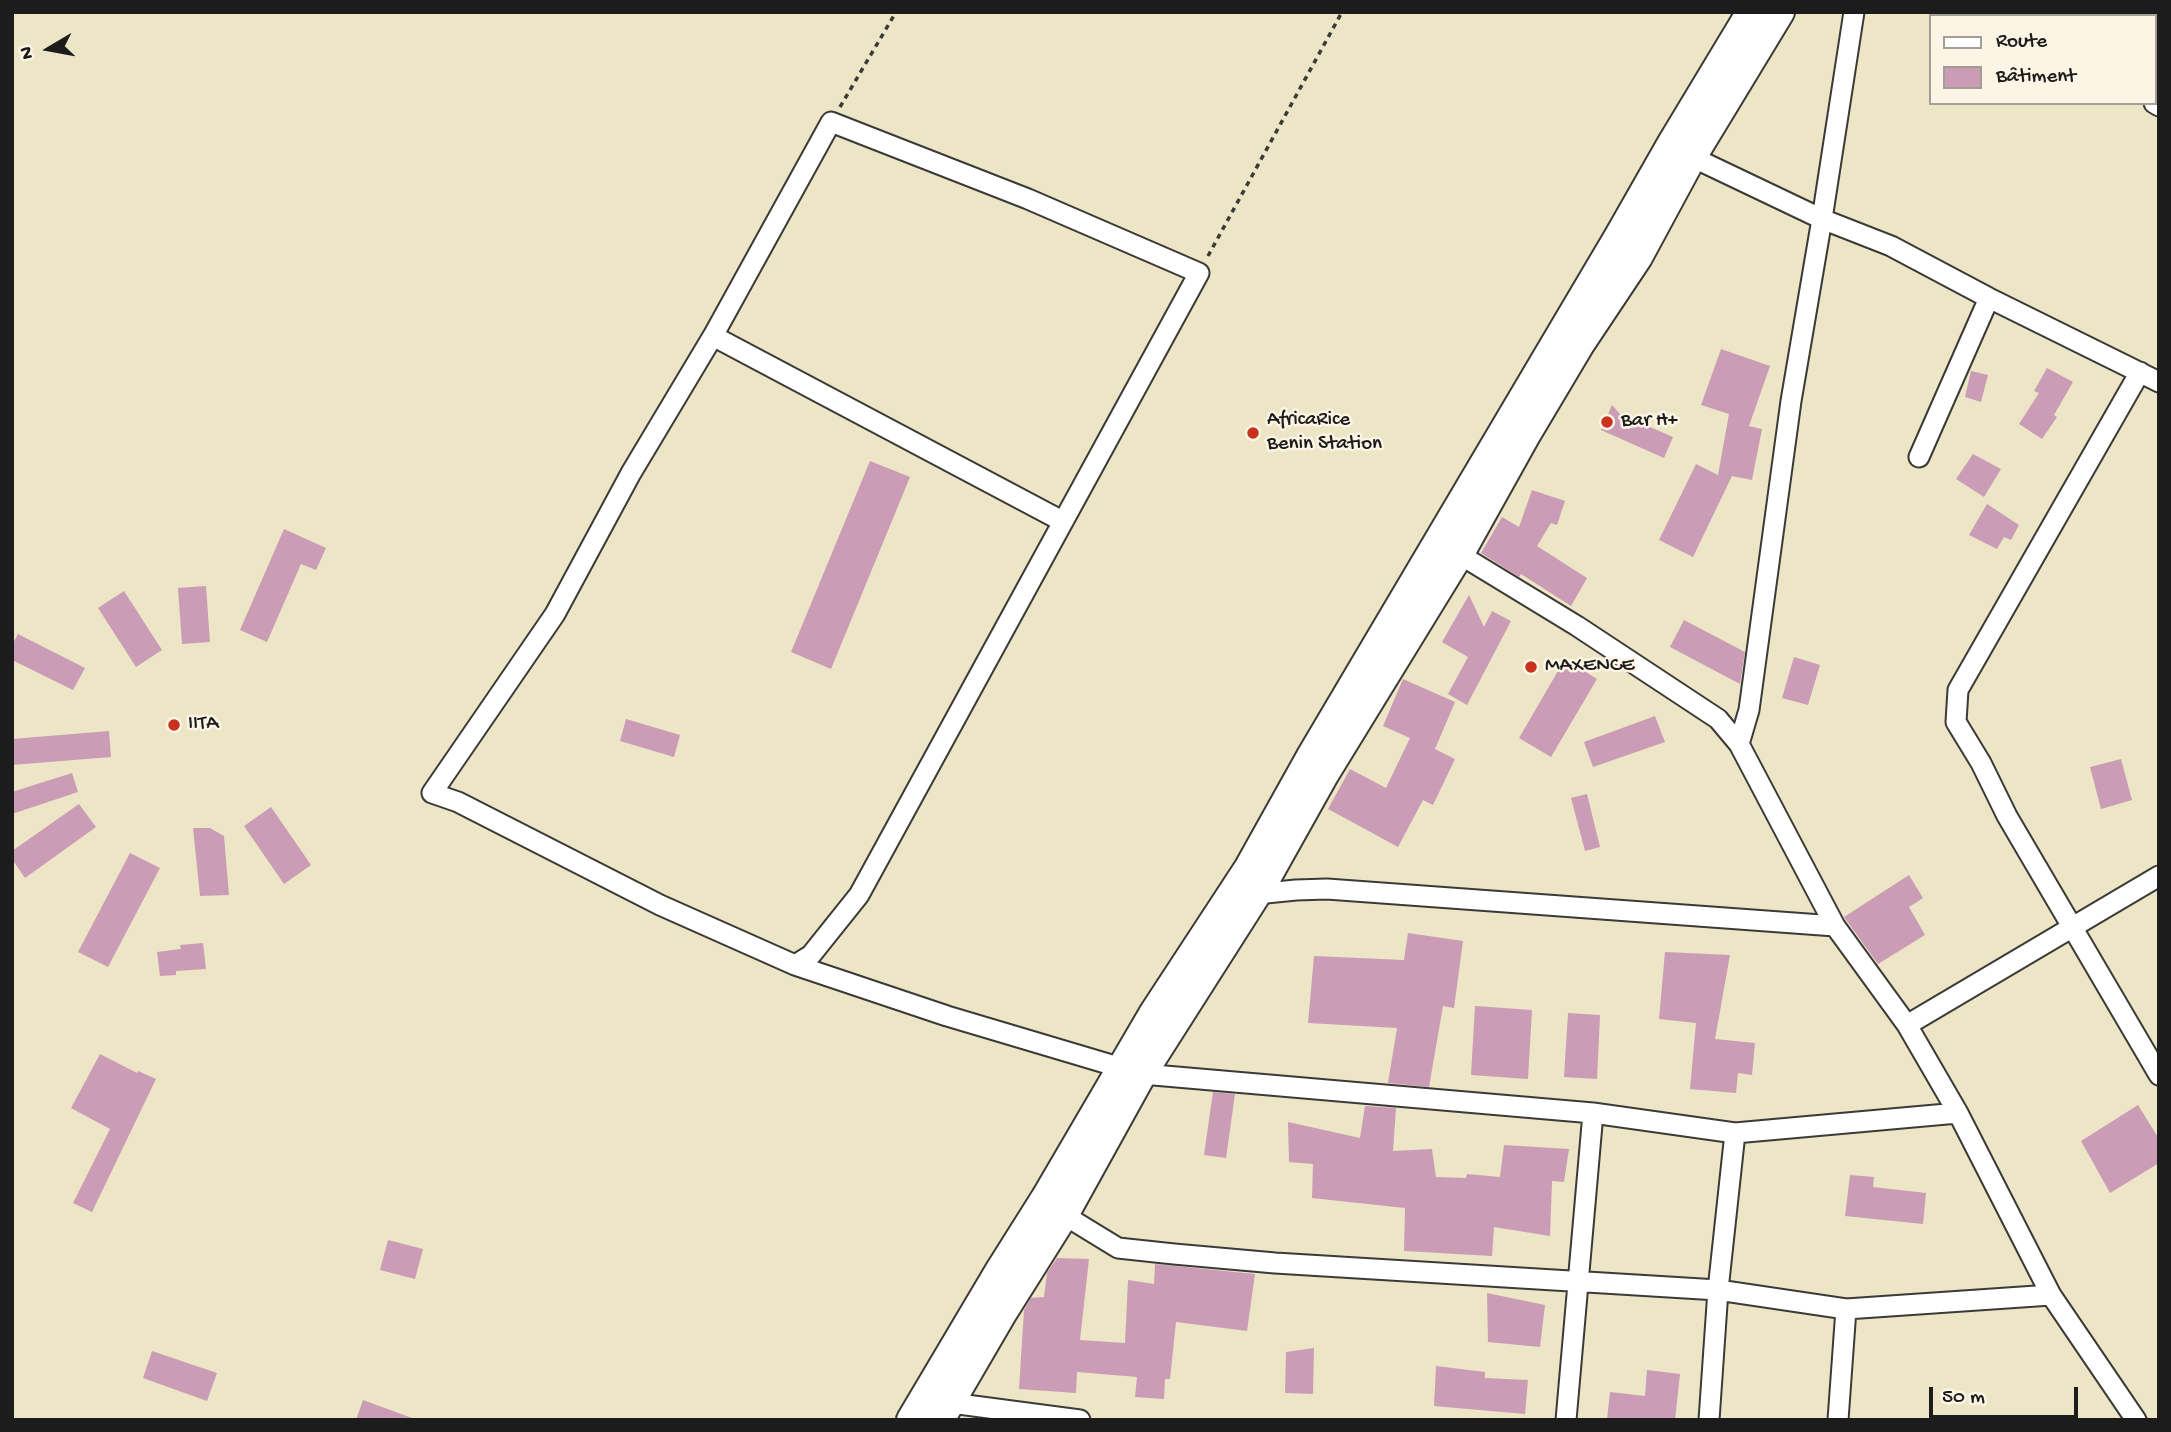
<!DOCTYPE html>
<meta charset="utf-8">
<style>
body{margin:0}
#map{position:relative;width:2171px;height:1432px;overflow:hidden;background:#ece5c6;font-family:"Gochi Hand",sans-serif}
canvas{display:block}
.frame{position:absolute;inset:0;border:14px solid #1c1c1c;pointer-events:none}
.legend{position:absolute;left:1929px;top:14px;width:228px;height:91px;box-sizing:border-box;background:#fcf5e5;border:2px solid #a29e95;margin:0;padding:9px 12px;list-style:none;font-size:21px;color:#1c1c1c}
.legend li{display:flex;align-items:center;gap:14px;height:35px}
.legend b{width:35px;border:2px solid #a29e95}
.north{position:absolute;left:14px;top:14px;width:70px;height:70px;-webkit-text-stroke:5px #fcf5e5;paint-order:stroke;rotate:260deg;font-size:19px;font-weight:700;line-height:28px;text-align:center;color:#1c1c1c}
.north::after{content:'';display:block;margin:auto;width:24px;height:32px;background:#1c1c1c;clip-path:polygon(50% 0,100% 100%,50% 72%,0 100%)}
.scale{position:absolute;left:1929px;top:1387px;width:149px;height:32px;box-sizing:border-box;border:4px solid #1c1c1c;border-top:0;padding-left:9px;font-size:21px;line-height:24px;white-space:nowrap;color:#1c1c1c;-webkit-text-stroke:5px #fcf5e5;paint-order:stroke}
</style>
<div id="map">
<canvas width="2171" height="1432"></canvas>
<div class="frame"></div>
<ul class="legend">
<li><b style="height:9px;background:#fff"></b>Route</li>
<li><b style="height:19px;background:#cb9cb6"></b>Bâtiment</li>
</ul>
<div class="north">N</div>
<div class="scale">50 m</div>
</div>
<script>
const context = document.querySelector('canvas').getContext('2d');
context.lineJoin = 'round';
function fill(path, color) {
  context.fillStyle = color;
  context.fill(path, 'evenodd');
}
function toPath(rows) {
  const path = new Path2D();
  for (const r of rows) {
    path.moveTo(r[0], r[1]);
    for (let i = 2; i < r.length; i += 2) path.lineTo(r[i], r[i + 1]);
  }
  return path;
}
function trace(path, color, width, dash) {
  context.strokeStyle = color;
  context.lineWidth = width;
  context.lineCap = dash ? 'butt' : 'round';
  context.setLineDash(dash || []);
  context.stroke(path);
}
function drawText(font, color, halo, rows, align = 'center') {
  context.font = font + ' "Gochi Hand",sans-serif';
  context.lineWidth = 5;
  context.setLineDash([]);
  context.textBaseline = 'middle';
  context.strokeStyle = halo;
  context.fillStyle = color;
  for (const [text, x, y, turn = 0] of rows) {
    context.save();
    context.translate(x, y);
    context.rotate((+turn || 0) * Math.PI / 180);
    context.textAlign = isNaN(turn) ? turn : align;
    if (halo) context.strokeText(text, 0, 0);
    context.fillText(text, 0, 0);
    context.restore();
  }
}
fill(toPath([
 [1721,349,1770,366,1749,426,1762,429,1752,480,1732,476,1693,557,1659,540,1696,464,1718,475,1729,414,1701,405],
 [2047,368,2073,382,2054,415,2057,417,2042,439,2019,424,2039,393,2034,391],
 [1971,371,1988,375,1981,402,1965,397],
 [1612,405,1620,414,1673,437,1664,458,1601,430],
 [1973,454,2001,469,1984,497,1956,479],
 [870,461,910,477,831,669,791,652],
 [1532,490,1565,501,1557,525,1551,523,1537,546,1587,578,1571,606,1521,574,1519,577,1481,553,1502,517,1519,527],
 [1987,504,2019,525,2011,540,2004,537,1997,549,1969,535],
 [284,529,326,548,316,570,301,564,267,642,240,630],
 [206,586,210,642,182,644,178,588],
 [124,591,162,650,136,667,98,608],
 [1469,595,1484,627,1492,611,1511,621,1467,705,1448,694,1468,657,1442,642],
 [1684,620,1745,652,1740,684,1670,647],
 [18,634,85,668,73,690,12,660,12,645],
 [1794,657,1820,665,1808,705,1782,698],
 [1565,659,1597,679,1551,757,1519,738],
 [1403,679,1455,702,1435,749,1455,759,1433,805,1423,800,1398,847,1328,809,1350,769,1386,788,1410,738,1383,726],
 [1655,716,1665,742,1593,767,1584,742],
 [626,719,680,735,674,757,620,741],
 [109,731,111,757,12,765,12,739],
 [2121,759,2132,800,2101,809,2090,767],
 [72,773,78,792,12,814,12,792],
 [1587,794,1600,847,1585,851,1571,798],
 [79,804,96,827,25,878,12,859,12,851],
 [271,807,311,865,284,884,244,826],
 [193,828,210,828,224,836,229,895,200,896],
 [130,853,160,868,108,967,78,952],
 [1909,875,1923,898,1909,907,1925,935,1878,964,1844,917],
 [1408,933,1463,941,1454,1008,1443,1006,1429,1087,1388,1083,1397,1028,1308,1023,1314,956,1404,960],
 [203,943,206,969,176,971,176,975,160,976,157,952,181,949,180,945],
 [1665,952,1730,955,1715,1039,1755,1043,1752,1075,1738,1073,1736,1093,1690,1089,1696,1023,1659,1019],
 [1475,1006,1532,1010,1528,1079,1471,1075],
 [1568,1013,1600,1015,1597,1079,1564,1077],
 [100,1054,137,1073,138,1071,156,1079,92,1212,73,1203,110,1129,71,1108],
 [1213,1092,1235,1094,1226,1158,1204,1155],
 [2138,1105,2159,1139,2159,1163,2110,1193,2081,1141],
 [1365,1106,1396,1108,1393,1151,1432,1149,1436,1177,1466,1178,1467,1174,1500,1177,1504,1145,1569,1149,1564,1182,1552,1181,1550,1236,1494,1227,1492,1256,1404,1251,1405,1208,1312,1198,1313,1164,1289,1162,1288,1122,1360,1138],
 [1850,1175,1874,1177,1873,1187,1926,1193,1923,1224,1845,1216],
 [388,1240,423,1249,415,1279,380,1270],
 [1057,1258,1089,1259,1080,1340,1125,1343,1128,1280,1154,1284,1155,1264,1255,1274,1247,1331,1176,1322,1170,1379,1165,1379,1164,1399,1135,1397,1137,1377,1077,1372,1076,1393,1019,1389,1024,1310,1031,1298,1044,1297,1047,1273],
 [1487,1293,1545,1305,1540,1347,1488,1342],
 [1314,1348,1313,1394,1285,1393,1286,1352],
 [152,1351,217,1373,207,1401,143,1378],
 [1436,1366,1485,1372,1485,1378,1528,1380,1525,1414,1434,1406],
 [1647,1370,1680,1374,1675,1420,1607,1420,1610,1392,1645,1396],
 [363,1400,412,1418,412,1420,356,1420]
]), '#cb9cb6');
const street = toPath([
 [1997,12,2004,16],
 [2033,16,2036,12],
 [2154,103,2159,106],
 [1682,150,1692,157,1822,219,1891,246,1989,298,2159,382],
 [713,336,1062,521],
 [2140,372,1958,690,1956,722,1981,763,2007,816,2159,1075],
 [1919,457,1989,298],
 [1449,548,1577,626,1718,719,1739,744,1835,926,1907,1025,1958,1113,2051,1295,2136,1420],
 [1739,744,1749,710,1791,401,1822,219,1854,12],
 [1251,891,1256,894,1296,890,1327,889,1835,926],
 [795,965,811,955,859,895,1199,273,1028,199,831,122,713,336,631,473,555,614,432,793,458,802,660,905,795,965,947,1016,1142,1074,1593,1113,1735,1133,1958,1113],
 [1907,1025,2159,876],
 [1056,1207,1064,1215,1118,1248,1174,1254,1275,1263,1718,1290,1846,1309,2051,1295],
 [943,1399,951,1403,1080,1420],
 [1566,1420,1593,1113],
 [1709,1420,1718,1290,1735,1133],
 [1838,1420,1846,1309]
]);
const secondary = toPath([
 [911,1420,1000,1270,1046,1197,1153,1014,1248,869,1310,758,1619,236,1672,143,1751,12],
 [940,1420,1003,1312,1064,1215,1142,1074,1263,884,1324,775,1459,555,1527,433,1580,344,1638,257,1692,157,1780,12]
]);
trace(street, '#3b3a36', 23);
trace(secondary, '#3b3a36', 32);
trace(toPath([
 [840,107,896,12],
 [1208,256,1342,12]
]), '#3b3a36', 3.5, [5, 5]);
trace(street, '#fff', 19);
trace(secondary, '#fff', 28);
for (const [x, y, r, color] of [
 [1607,422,7,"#c8321e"],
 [1253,433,7,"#c8321e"],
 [1531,667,7,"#c8321e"],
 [174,725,7,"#c8321e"]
]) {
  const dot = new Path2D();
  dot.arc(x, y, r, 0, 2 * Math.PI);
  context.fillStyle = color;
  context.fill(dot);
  trace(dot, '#fcf5e5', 2.5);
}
drawText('21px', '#1c1c1c', '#fcf5e5', [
 ["AfricaRice",1267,421],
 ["Benin Station",1267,445],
 ["Bar H+",1621,422],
 ["MAXENCE",1545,667],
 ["IITA",188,725]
], 'left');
</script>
